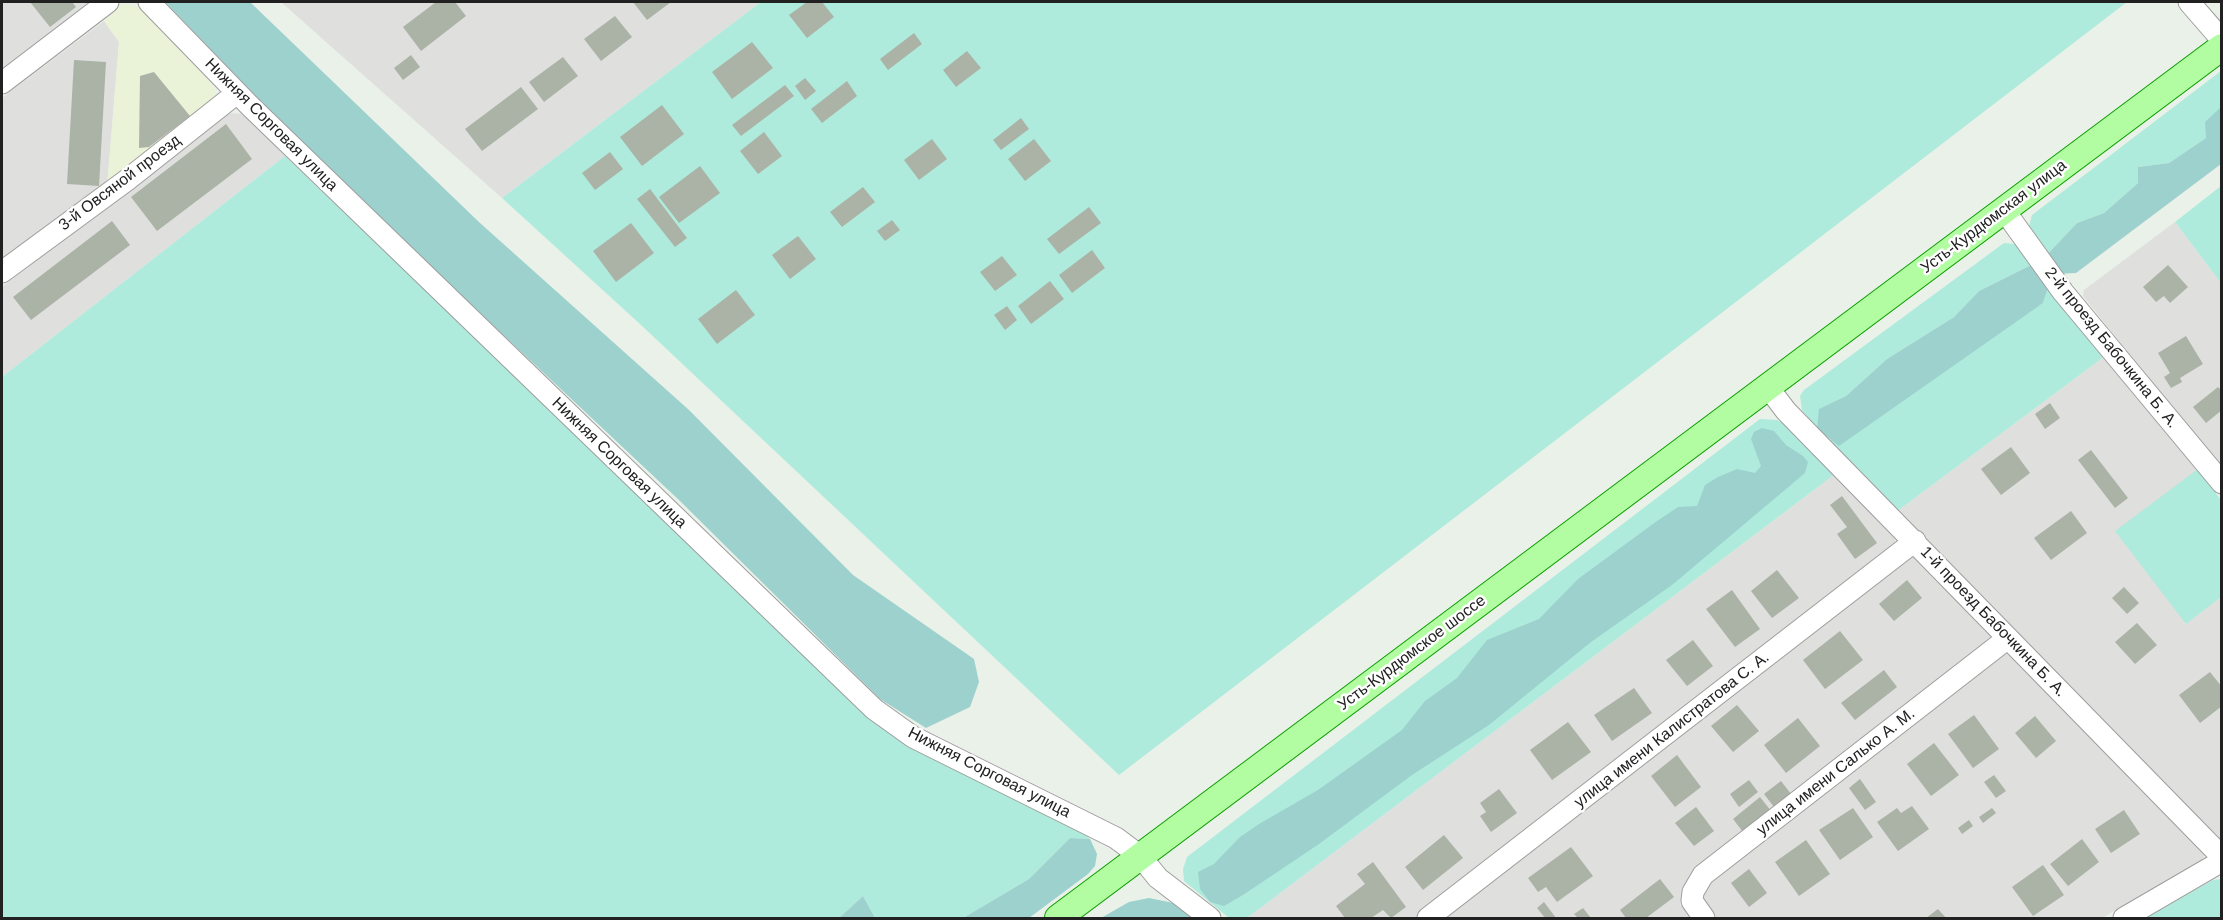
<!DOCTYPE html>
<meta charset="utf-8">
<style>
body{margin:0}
#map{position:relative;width:2223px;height:920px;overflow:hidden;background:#e9f1e8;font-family:Arial,sans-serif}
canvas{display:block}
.frame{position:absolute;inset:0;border:3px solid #212121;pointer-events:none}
</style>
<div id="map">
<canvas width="2223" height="920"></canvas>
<div class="frame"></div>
</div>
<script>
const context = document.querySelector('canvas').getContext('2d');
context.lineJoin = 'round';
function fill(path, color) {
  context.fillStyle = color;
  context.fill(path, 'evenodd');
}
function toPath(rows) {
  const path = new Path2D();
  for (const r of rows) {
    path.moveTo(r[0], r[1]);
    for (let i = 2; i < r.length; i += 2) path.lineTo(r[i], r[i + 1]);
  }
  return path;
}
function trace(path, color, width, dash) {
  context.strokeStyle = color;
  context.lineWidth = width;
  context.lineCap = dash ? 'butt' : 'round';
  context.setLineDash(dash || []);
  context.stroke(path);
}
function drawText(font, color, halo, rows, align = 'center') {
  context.font = font + ' Arial,sans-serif';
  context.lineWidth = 5;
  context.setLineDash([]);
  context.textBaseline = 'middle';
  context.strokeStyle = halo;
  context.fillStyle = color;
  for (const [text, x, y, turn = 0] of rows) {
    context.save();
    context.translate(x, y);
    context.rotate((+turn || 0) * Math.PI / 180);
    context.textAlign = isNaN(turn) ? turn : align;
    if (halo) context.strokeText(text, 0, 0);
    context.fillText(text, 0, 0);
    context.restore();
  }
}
fill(toPath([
 [2,2,100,2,2,76],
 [281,2,761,2,502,198],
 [104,21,119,42,107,187,2,266,2,98],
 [228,113,246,114,285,156,2,377,2,287],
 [2175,222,2221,283,2221,469,2083,296,2084,290],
 [2105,356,2198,469,2185,624,2221,597,2221,840,1896,512],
 [1835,474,1895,538,1896,547,1417,918,1247,918],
 [1915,555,1992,635,1990,641,1687,886,1680,904,1692,918,1443,918,1905,558],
 [2009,651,2206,853,2201,862,2102,918,1714,918,1699,895,1705,886,1997,656]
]), '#dfdfde');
fill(toPath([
 [122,4,139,7,213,85,216,94,213,102,107,187,119,42,104,21]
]), '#eaf2d8');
fill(toPath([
 [761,2,2127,2,1119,775,640,324,502,198],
 [2221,71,2221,108,2206,138,2169,163,2138,167,2138,183,2104,213,2077,223,2043,259,2028,230,2032,215],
 [285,156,867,714,1084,833,1090,839,1070,838,1029,879,963,918,875,918,863,896,839,918,2,918,2,377],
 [2221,186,2221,283,2175,222],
 [2004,243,2015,244,2023,249,2033,264,1979,291,1954,317,1887,359,1846,396,1820,409,1817,429,1802,410,1800,396,1804,390],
 [2048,288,2105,356,1896,512,1829,441,2043,303],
 [1760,419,1777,420,1789,427,1835,474,1247,918,1229,918,1184,881,1183,869,1187,857],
 [2198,469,2221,500,2221,597,2186,624,2115,531],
 [2221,879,2221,918,2145,918,2213,880]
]), '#aeebdc');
fill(toPath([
 [165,2,250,2,480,223,689,410,853,575,974,659,979,682,970,707,926,728,880,699,680,501,318,161],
 [2220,108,2221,164,2076,273,2054,274,2043,259,2077,223,2104,213,2138,183,2138,167,2169,163,2206,138,2205,122],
 [2033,264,2048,288,2043,303,1839,446,1817,429,1819,409,1846,396,1887,359,1954,317,1979,291],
 [1762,428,1774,431,1786,445,1803,456,1808,462,1805,473,1672,585,1591,642,1489,725,1412,775,1319,844,1243,895,1224,906,1210,902,1200,889,1198,872,1214,864,1240,837,1259,824,1318,790,1402,730,1425,701,1457,678,1487,640,1539,619,1578,579,1657,521,1678,507,1697,506,1705,485,1718,477,1737,469,1755,473,1761,466,1751,439,1754,432],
 [1070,838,1090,839,1097,854,1095,866,1088,874,1029,918,963,918,1029,879],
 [863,896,875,918,839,918],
 [1149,898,1183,905,1199,918,1101,918,1129,902]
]), '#9dd1ce');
fill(toPath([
 [30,2,72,2,76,7,50,27],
 [436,2,455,2,466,16,421,51,403,27],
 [633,2,671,2,647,20],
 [807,2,822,2,834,17,807,38,789,15],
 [615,16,632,37,601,61,584,39],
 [914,33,922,44,888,70,880,59],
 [752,42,773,68,732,99,712,72],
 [967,51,981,68,956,87,943,70],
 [411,55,420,67,403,80,394,68],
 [563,57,578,76,544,102,529,82],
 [74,60,106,62,99,186,67,184],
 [154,72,190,116,149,147,139,148,140,76],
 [805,78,816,91,805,100,795,86],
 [847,81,857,96,822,123,811,109],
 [785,85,794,96,741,136,732,125],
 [521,87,538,109,482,151,465,129],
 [662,105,684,134,642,166,620,137],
 [1021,118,1029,129,1001,150,993,140],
 [226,124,252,159,157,231,131,197],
 [764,132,782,156,758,174,740,151],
 [932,139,947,159,919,180,904,160],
 [1034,139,1051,161,1025,181,1008,159],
 [610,152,623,169,595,190,582,173],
 [700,166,720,193,679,223,659,197],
 [863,187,875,202,842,227,830,212],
 [650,189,687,238,675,247,637,199],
 [1089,207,1101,223,1059,254,1047,239],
 [892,220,900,230,885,241,877,231],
 [112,221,130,245,31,320,13,297],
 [631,223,654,253,616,282,593,251],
 [798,236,816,259,790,279,772,255],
 [1092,250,1105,268,1072,293,1059,275],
 [1002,256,1017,275,995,291,980,272],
 [2168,265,2188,287,2170,303,2164,296,2156,302,2143,287],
 [1050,281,1064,299,1031,324,1018,306],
 [736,290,755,315,717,344,698,319],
 [1007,306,1017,320,1005,330,994,315],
 [2186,336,2203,364,2180,378,2182,382,2171,388,2164,377,2170,373,2158,353],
 [2218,387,2222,391,2222,410,2206,423,2193,407],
 [2050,403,2060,418,2045,429,2035,414],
 [2011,447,2030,473,2001,495,1981,469],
 [2091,450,2128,498,2115,508,2078,460],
 [1842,496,1877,543,1855,559,1837,534,1847,527,1830,505],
 [2071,511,2087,533,2051,560,2034,538],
 [1777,570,1799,598,1772,618,1751,591],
 [1907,580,1922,598,1894,621,1879,604],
 [2124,587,2139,603,2127,614,2112,598],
 [1732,590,1760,629,1735,647,1706,609],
 [2137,623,2157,645,2135,664,2115,642],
 [1840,631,1863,660,1825,689,1803,660],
 [1693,640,1713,666,1687,686,1666,660],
 [1884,670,1897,687,1855,720,1841,703],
 [2210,672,2222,687,2222,706,2200,723,2179,695],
 [1634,688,1652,713,1612,741,1594,715],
 [1737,705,1759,731,1733,752,1711,726],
 [1974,715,1999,749,1973,768,1948,734],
 [2035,716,2056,741,2036,758,2015,733],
 [1798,718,1820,746,1786,773,1764,745],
 [1568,722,1591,752,1552,780,1530,750],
 [1934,743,1959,775,1931,796,1907,764],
 [1677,755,1701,787,1675,807,1651,776],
 [1994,775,2006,791,1996,798,1984,782],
 [1860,779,1876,802,1865,810,1849,788],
 [1749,780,1758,792,1739,807,1730,794],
 [1781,781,1791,794,1774,807,1764,794],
 [1499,789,1517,813,1491,832,1480,816,1486,812,1480,803],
 [1760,797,1771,811,1743,832,1733,819],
 [1912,806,1929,829,1898,851,1877,822,1897,808,1901,813],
 [1696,807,1714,831,1694,846,1675,823],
 [1853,808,1873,837,1840,860,1819,830],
 [1992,808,1996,813,1983,823,1979,817],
 [2124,810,2140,834,2111,853,2095,829],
 [1969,820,1973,826,1962,834,1958,828],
 [1444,835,1463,858,1423,890,1405,867],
 [2082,839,2099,862,2068,886,2050,864],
 [1806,840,1830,874,1799,896,1775,862],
 [1571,847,1593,876,1557,902,1546,887,1538,892,1528,878],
 [1373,862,1406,907,1391,918,1383,910,1371,918,1345,918,1336,906,1365,884,1357,874],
 [2043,865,2064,895,2033,916,2012,887],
 [1749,869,1767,893,1749,907,1731,883],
 [1660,879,1674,897,1646,918,1626,918,1620,910],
 [1544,902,1556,918,1545,918,1537,908],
 [1583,908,1591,918,1578,918,1574,914],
 [1938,909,1946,918,1926,918]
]), '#abb3a7');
const minor = toPath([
 [149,2,250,106,874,709,913,737,1116,838,1140,856,1158,878,1210,918],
 [2189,2,2222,40],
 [2,83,108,2],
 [2004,210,2063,292,2222,483],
 [2,272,127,180,237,93],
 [1767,386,1786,411,2222,857],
 [1428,918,1915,541],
 [1704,918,1692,901,1693,892,1703,875,2008,638],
 [2124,918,2222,861]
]);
const major = toPath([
 [1058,918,2222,47]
]);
trace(minor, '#9e9e9e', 23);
trace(major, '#0c9e00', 28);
trace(minor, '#fff', 21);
trace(major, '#b2fca2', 26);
drawText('16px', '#212121', '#fff', [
 ["Нижняя Сорговая улица",271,125,45],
 ["3-й Овсяной проезд",120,183,-37],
 ["Усть-Курдюмская улица",1994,217,-37],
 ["2-й проезд Бабочкина Б. А.",2111,348,51],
 ["Нижняя Сорговая улица",619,463,44],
 ["1-й проезд Бабочкина Б. А.",1993,622,46],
 ["Усть-Курдюмское шоссе",1412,653,-37],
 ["улица имени Калистратова С. А.",1672,730,-38],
 ["улица имени Салько А. М.",1836,772,-38],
 ["Нижняя Сорговая улица",989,773,27]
]);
</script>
